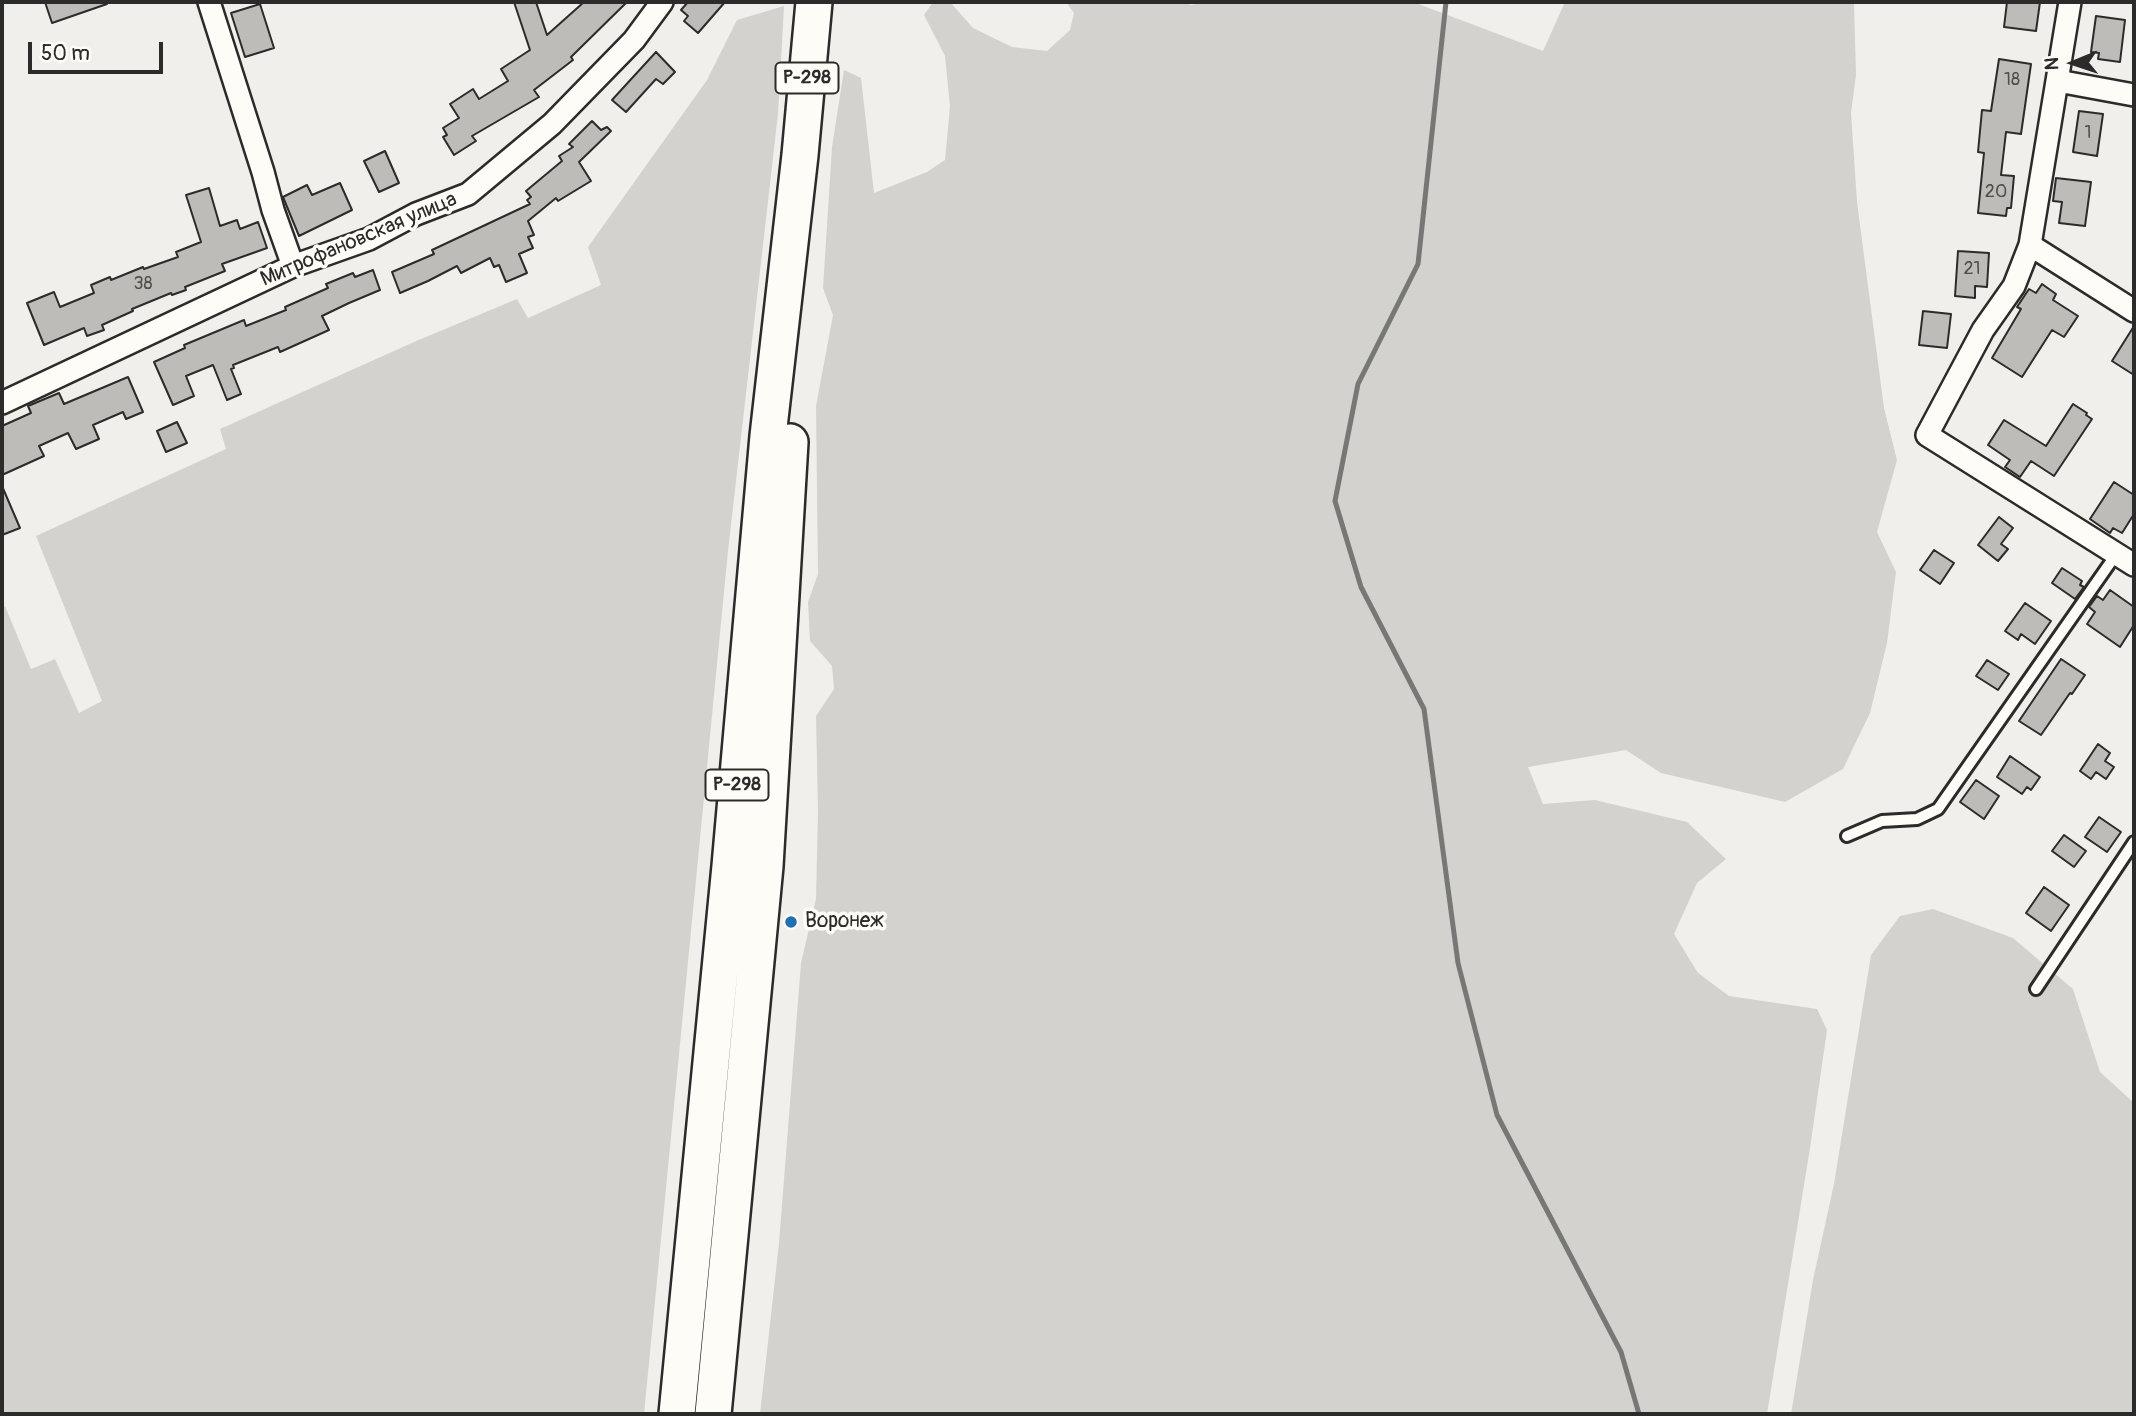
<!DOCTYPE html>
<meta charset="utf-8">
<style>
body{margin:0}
#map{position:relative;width:2136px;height:1416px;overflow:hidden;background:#f0efeb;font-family:Pangolin,sans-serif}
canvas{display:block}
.frame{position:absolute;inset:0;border:4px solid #2b2b2b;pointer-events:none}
.north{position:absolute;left:2038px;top:28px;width:70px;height:70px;-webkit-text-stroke:5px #fdfcf7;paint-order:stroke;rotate:268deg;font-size:19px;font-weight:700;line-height:28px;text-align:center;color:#2b2b2b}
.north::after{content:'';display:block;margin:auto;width:24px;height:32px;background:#2b2b2b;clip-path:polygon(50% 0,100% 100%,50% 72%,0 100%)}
.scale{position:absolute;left:28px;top:42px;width:135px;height:32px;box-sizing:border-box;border:4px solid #2b2b2b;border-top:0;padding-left:9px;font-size:21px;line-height:24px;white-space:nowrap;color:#2b2b2b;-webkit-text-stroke:5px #fdfcf7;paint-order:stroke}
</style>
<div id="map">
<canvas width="2136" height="1416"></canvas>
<div class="frame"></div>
<div class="north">N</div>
<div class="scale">50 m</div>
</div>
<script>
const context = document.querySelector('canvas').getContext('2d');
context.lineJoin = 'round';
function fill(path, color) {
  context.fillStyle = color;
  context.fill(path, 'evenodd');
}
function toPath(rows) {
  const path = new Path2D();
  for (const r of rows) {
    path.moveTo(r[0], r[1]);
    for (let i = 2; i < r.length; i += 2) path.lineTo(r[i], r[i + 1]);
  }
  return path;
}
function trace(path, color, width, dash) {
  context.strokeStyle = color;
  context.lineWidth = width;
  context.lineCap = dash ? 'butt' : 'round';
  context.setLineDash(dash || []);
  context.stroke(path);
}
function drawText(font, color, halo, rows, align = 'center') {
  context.font = font + ' Pangolin,sans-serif';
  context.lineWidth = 7;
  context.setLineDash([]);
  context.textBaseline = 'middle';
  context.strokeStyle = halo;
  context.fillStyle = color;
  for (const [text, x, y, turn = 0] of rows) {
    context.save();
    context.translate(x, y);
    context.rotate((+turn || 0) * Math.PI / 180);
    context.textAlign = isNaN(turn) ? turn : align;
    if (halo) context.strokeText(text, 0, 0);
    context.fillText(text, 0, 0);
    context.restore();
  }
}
fill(toPath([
 [933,2,950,2,973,28,1012,47,1047,51,1070,30,1074,13,1066,2,1188,2,1190,5,1208,2,1413,2,1543,51,1565,2,1854,2,1856,75,1851,113,1857,202,1884,408,1897,460,1877,532,1896,572,1887,643,1870,713,1843,769,1785,802,1661,773,1626,750,1528,767,1543,804,1595,800,1687,822,1726,859,1697,883,1674,934,1698,973,1729,996,1817,1009,1827,1030,1810,1148,1767,1414,760,1414,779,1243,801,963,816,899,818,810,816,716,834,689,832,666,810,641,808,602,818,574,816,406,833,315,823,288,832,147,844,70,861,78,874,193,927,172,945,160,950,106,945,56,924,15],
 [784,6,778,114,728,551,644,1414,2,1414,2,608,5,606,31,669,55,659,79,713,102,701,36,536,226,449,220,429,414,342,517,299,528,318,601,285,588,247,707,80,737,20],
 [1933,909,2013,938,2073,989,2100,1072,2134,1103,2134,1414,1791,1414,1813,1280,1834,1184,1871,955,1900,916]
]), '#d3d2cf');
trace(toPath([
 [1446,2,1418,264,1358,384,1335,501,1361,587,1424,709,1458,963,1497,1115,1621,1352,1639,1414]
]), '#777775', 5);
const building = toPath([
 [45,2,107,2,107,4,52,23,45,2],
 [514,2,536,2,547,35,584,2,627,2,571,57,573,60,534,90,539,97,472,136,476,141,454,155,443,137,447,135,443,128,459,118,450,104,473,89,479,99,508,81,501,69,530,50,514,2],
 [688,2,725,2,698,33,684,21,688,16,681,10,688,2],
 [2007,2,2040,2,2036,31,2004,27,2007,2],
 [260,4,274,48,245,57,231,13,260,4],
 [2096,16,2125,20,2120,62,2098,59,2099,53,2091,52,2096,16],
 [656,52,675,72,663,84,656,79,626,112,612,100,656,52],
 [1999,59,2031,64,2021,134,2006,132,2001,175,2014,176,2011,208,2007,208,2006,216,1978,213,1984,153,1978,152,1982,110,1991,111,1999,59],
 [2079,111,2103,114,2097,156,2073,152,2079,111],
 [592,121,601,130,607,127,611,131,579,162,591,181,558,201,556,198,528,221,534,235,528,237,533,248,519,254,527,273,506,282,499,265,494,267,490,258,461,273,457,266,428,281,400,293,392,272,434,254,432,250,530,204,527,200,531,197,526,191,562,161,559,156,573,147,569,144,592,121],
 [385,151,399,183,379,192,364,161,385,151],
 [2056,178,2091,182,2085,226,2059,223,2062,202,2053,201,2056,178],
 [340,183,352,210,299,236,283,197,307,185,312,195,340,183],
 [209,188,220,226,237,220,240,229,258,222,267,248,222,264,225,271,185,287,186,290,172,295,171,293,132,309,133,311,102,325,104,330,87,336,84,328,44,345,27,303,54,292,60,307,94,293,91,285,110,277,111,280,143,267,144,269,178,257,176,252,201,242,186,195,209,188],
 [1958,251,1989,253,1987,287,1975,286,1975,298,1955,296,1958,251],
 [373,270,380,290,349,303,322,316,329,330,280,352,278,347,233,365,234,368,231,369,241,394,227,400,213,365,186,376,194,396,173,405,154,362,185,348,184,345,244,320,246,326,286,310,285,307,328,288,326,284,353,273,355,277,373,270],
 [2042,284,2056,294,2053,300,2078,316,2064,337,2052,330,2022,377,1992,358,2021,309,2017,307,2029,289,2036,293,2042,284],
 [1923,311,1951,314,1947,348,1919,345,1923,311],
 [2134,326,2134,375,2112,361,2134,326],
 [128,377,143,412,126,419,123,412,93,425,99,439,76,449,68,433,39,446,44,456,2,475,2,426,31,413,28,406,59,393,64,404,128,377],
 [2073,404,2087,413,2086,415,2092,419,2054,476,2031,461,2020,477,2005,467,2010,460,1988,445,2004,420,2046,446,2073,404],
 [177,422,187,443,166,452,157,431,177,422],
 [2114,482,2134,495,2134,514,2122,533,2113,528,2110,533,2090,519,2114,482],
 [2,486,20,528,2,535,2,486],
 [1999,517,2013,528,2001,544,2008,549,1998,561,1978,545,1999,517],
 [1934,550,1954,563,1940,584,1920,570,1934,550],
 [2062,568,2082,581,2080,585,2084,587,2075,599,2052,583,2062,568],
 [2110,590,2134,607,2134,625,2120,647,2087,624,2095,612,2089,607,2097,596,2103,600,2110,590],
 [2025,603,2051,621,2035,644,2021,634,2018,640,2005,631,2025,603],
 [2061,659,2085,675,2072,694,2070,693,2041,735,2019,721,2061,659],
 [1987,660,2009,674,1998,690,1976,676,1987,660],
 [2098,744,2110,753,2105,761,2114,767,2106,779,2096,772,2091,779,2080,771,2098,744],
 [2010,756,2040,777,2031,790,2027,787,2022,794,1997,777,2010,756],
 [1976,780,1999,796,1984,819,1960,802,1976,780],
 [2099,817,2121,832,2107,852,2085,837,2099,817],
 [2064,835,2086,851,2074,867,2052,851,2064,835],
 [2044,887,2069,905,2051,931,2026,913,2044,887]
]);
fill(building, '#bdbcb8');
trace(building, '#2b2b2b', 2);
const service = toPath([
 [1847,836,1882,821,1917,819,1938,809,2117,553],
 [2036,989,2134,842]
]);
const minor = toPath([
 [209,2,263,172,273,210,293,266],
 [2070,2,2030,245,2014,286,1983,330,1927,435,2134,565],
 [2058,81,2134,95],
 [2030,245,2134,311],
 [2,403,293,266,369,239,416,214,468,194,552,124,634,40,662,2]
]);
const trunk = toPath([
 [677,1414,730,866,768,436,800,155,814,2],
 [713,1414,765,866,790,442]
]);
trace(service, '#2b2b2b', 16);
trace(minor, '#2b2b2b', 26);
trace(trunk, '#2b2b2b', 40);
trace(service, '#fdfcf7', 10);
trace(minor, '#fdfcf7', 21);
trace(trunk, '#fdfcf7', 35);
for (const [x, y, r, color] of [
 [791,922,7,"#1f6fb2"]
]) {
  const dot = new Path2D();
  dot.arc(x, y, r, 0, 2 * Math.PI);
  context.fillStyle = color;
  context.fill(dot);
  trace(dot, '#fdfcf7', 2.5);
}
drawText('18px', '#504f4e', null, [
 ["18",2012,80],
 ["1",2088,133],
 ["20",1996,192],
 ["21",1972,269],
 ["38",143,284]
]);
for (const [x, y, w] of [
 [807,78,63],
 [737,785,63]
]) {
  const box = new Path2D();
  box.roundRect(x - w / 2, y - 15.5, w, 31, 5);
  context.fillStyle = '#fdfcf7';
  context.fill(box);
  trace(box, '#2b2b2b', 2);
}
drawText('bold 19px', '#2b2b2b', null, [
 ["Р-298",807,78],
 ["Р-298",737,785]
]);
drawText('21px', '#2b2b2b', '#fdfcf7', [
 ["Митрофановская улица",359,240,-23]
]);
drawText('21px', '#2b2b2b', '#fdfcf7', [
 ["Воронеж",805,922]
], 'left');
</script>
